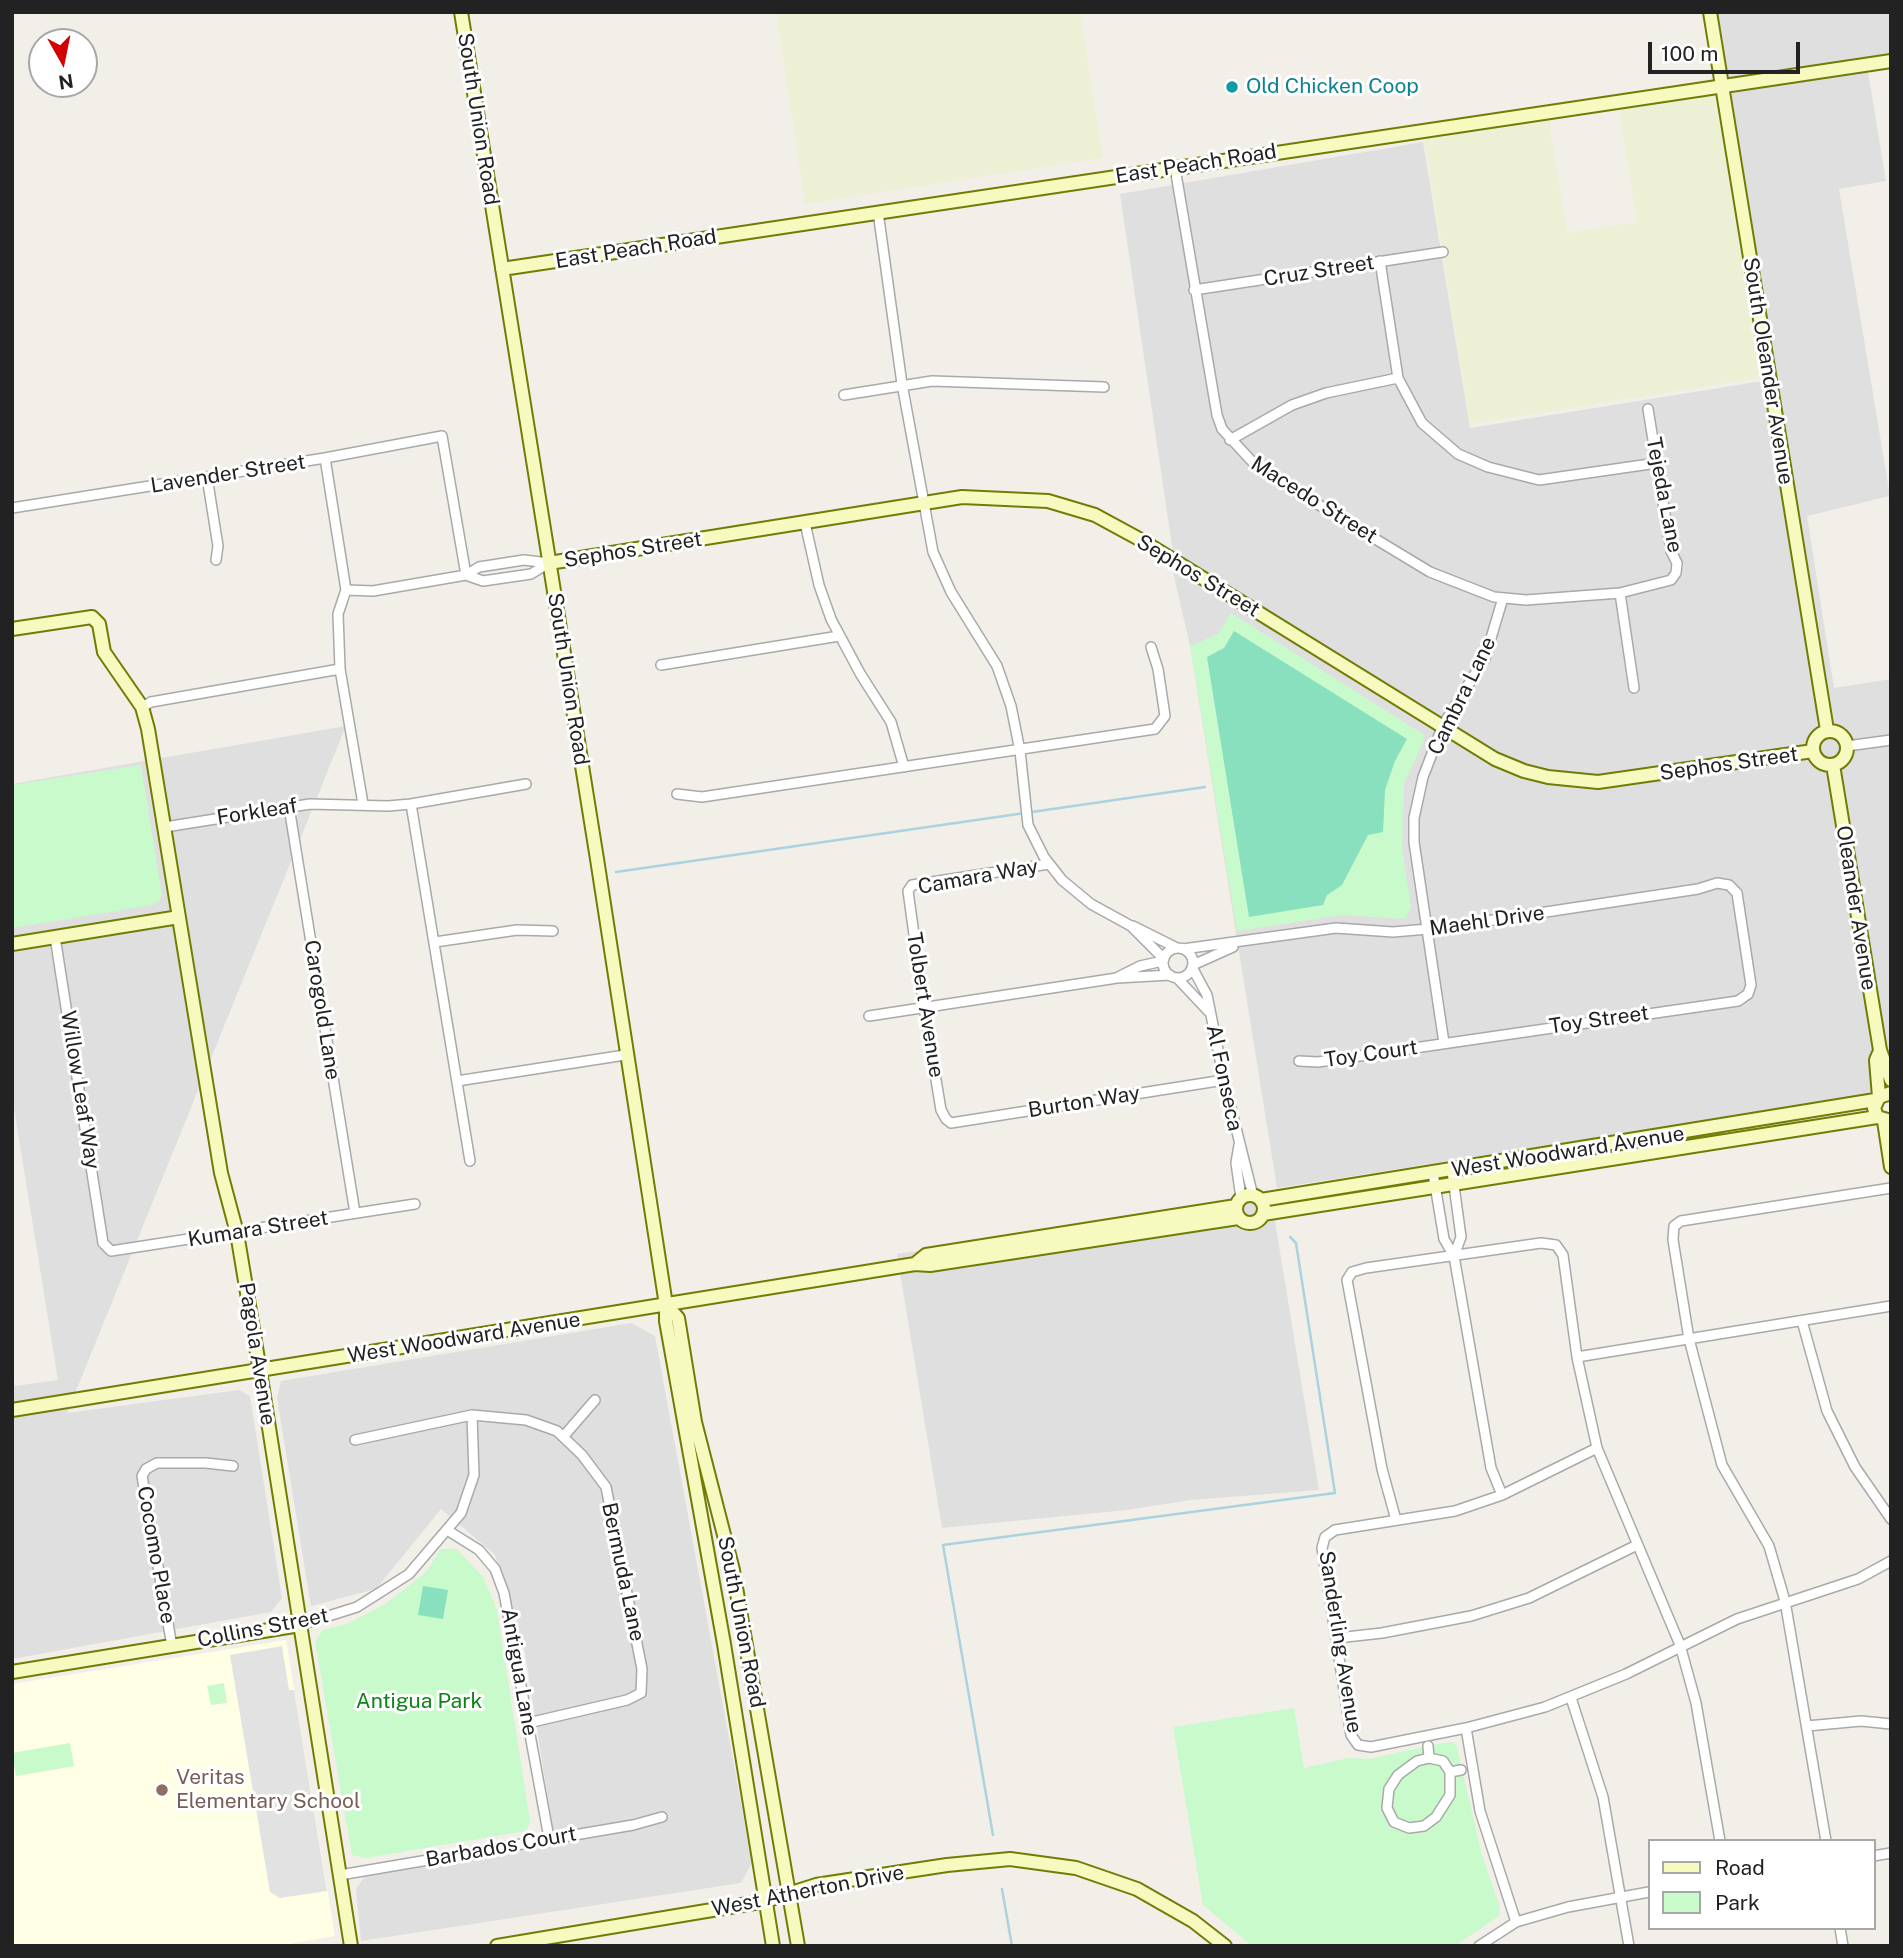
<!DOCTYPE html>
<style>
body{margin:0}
#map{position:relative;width:1903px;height:1958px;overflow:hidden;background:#f2efe9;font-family:"Public Sans",sans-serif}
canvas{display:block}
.frame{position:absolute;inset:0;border:14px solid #222;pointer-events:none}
.legend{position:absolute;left:1648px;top:1839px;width:228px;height:91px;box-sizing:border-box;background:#fff;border:2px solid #a7a7a7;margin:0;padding:9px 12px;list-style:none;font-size:21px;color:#222}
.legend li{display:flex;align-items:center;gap:14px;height:35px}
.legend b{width:35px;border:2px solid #a7a7a7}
.north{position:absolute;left:28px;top:28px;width:70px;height:70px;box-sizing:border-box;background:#fff;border:2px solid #a7a7a7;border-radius:50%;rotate:171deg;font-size:19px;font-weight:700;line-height:28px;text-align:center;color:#222}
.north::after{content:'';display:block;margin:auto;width:24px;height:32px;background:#d40000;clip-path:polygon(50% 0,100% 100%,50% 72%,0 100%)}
.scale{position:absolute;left:1648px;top:42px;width:152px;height:32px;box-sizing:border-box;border:4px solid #222;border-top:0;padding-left:9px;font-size:21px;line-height:24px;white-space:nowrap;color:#222;-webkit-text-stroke:5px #fff;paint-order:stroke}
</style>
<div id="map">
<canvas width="1903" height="1958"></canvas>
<div class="frame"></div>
<ul class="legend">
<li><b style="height:9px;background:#f7fabf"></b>Road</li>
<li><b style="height:19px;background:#c8facc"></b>Park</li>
</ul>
<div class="north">N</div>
<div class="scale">100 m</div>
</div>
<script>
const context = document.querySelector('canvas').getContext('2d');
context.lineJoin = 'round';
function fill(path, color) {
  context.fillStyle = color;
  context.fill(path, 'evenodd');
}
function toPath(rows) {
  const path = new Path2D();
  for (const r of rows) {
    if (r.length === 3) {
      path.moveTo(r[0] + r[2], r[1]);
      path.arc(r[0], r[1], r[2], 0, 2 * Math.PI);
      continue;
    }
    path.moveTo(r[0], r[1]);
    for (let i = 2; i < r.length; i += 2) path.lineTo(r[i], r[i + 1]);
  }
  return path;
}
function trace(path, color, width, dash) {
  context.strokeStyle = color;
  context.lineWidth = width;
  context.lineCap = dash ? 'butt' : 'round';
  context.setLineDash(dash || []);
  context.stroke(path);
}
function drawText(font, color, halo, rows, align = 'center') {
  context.font = font + ' "Public Sans",sans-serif';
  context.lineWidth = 6;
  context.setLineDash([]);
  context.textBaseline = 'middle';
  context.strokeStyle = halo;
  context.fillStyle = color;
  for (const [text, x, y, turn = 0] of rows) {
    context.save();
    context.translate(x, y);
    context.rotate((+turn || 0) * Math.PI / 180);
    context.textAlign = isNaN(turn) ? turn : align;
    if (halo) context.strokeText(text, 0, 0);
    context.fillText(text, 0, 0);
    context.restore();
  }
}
fill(toPath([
 [1715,12,1891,12,1891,55,1866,60,1886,181,1839,189,1890,496,1807,516,1834,688,1891,679,1891,1091,1277,1188,1190,646,1174,576,1172,546,1120,194,1423,142,1470,428,1769,380],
 [346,726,67,1413,239,1390,250,1396,282,1598,271,1612,12,1659,12,1369,15,1386,58,1380,12,1096,12,784],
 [1271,1197,1319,1490,1191,1500,1127,1510,942,1528,897,1254],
 [631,1323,655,1336,752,1863,741,1883,361,1941,356,1889,367,1873,555,1843,525,1653,495,1555,441,1509,376,1589,311,1606,277,1398,281,1381]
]), '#e0dfdf');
fill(toPath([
 [286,1640,335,1936,277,1946,12,1946,12,1684]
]), '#ffffe5');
fill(toPath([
 [776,12,1080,12,1103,158,805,204],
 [1715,78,1764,377,1470,424,1424,138,1547,107,1567,233,1637,222,1616,94]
]), '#eef0d5');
fill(toPath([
 [1231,613,1423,734,1424,740,1404,784,1402,849,1411,907,1405,919,1342,915,1237,931,1190,646,1218,634],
 [141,765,162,895,159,901,153,905,12,928,12,785],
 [441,1549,457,1549,484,1578,497,1610,530,1821,526,1831,366,1858,352,1855,315,1642,323,1630,347,1624,385,1604,425,1573],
 [224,1683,227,1703,211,1705,207,1686],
 [1294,1708,1304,1768,1348,1758,1369,1759,1432,1745,1451,1742,1456,1744,1482,1855,1500,1907,1499,1916,1455,1946,1252,1946,1203,1905,1173,1727],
 [70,1743,74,1766,16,1776,12,1753]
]), '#c8facc');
fill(toPath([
 [1234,631,1407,739,1395,761,1385,790,1383,832,1368,835,1342,885,1327,895,1323,905,1249,917,1207,657,1224,648],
 [423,1586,448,1590,443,1619,418,1615]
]), '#88e0be');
fill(toPath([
 [282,1646,289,1690,294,1690,327,1891,280,1898,270,1892,230,1655]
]), '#e2e2e2');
trace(toPath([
 [616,872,1205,787],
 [993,1835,943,1545,1335,1493,1296,1243,1290,1237],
 [1002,1889,1012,1946]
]), '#aad3df', 2.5);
const street = toPath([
 [1175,168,1217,415,1222,429,1258,468,1430,572,1494,597,1526,600,1620,593,1671,580,1676,573,1677,563,1671,551,1648,409],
 [878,212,902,384,933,552,951,592,997,666,1011,706,1020,751,1028,825,1044,857,1062,880,1091,904,1131,926,1164,959],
 [1380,261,1398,378,1422,423,1458,454,1488,467,1539,480,1657,463],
 [1194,290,1443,252],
 [844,395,932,381,1104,387],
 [1230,440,1292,405,1326,393,1398,378],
 [325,458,346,590,338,614,340,669,363,804],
 [207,477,218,546,216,560],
 [12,508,325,458,442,436,466,575],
 [805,523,819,585,831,619,861,675,891,722,904,767],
 [466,575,483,581,531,574,549,563],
 [346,590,373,591,466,575,479,567,524,560,549,563],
 [1620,593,1634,688],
 [661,665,839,636],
 [142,707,151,702,340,669],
 [1847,746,1891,740],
 [677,794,702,797,1155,729,1165,716,1158,669,1151,647],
 [411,804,470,1161],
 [289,807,355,1213],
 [165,827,310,804,388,806,411,804,526,784],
 [1049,864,912,885,908,891,924,1007,941,1110,946,1119,951,1123,1224,1080],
 [1133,926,1177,948],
 [55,937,103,1243,111,1251,415,1204],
 [435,942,517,930,553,931],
 [1178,963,15],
 [1183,949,1336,928,1393,932,1440,928,1698,889,1717,883,1729,885,1737,893,1751,985,1748,994,1738,1001,1318,1062,1299,1061],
 [1193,965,1233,947],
 [1192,967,1207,995,1224,1080,1253,1196],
 [1118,977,1140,966,1163,961],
 [1177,978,1209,1012],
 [869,1016,1117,978,1170,975],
 [1444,1043,1414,842,1414,818,1423,777,1443,725,1485,658,1503,598],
 [457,1081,625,1055],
 [1239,1145,1236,1163,1241,1198],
 [1433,1173,1444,1239,1454,1256,1461,1237,1452,1171],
 [1454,1256,1491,1468,1502,1495],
 [1802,1321,1827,1411,1855,1467,1891,1519],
 [1577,1357,1891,1306],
 [563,1437,595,1400],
 [355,1440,472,1415,526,1420,557,1431,582,1455,606,1487,642,1669,641,1693,627,1700,528,1723],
 [1597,1448,1502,1495,1455,1511,1335,1530,1325,1537,1322,1548,1351,1735,1358,1745,1371,1747,1466,1728,1545,1707,1626,1674,1737,1619,1858,1579,1891,1561],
 [1396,1520,1382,1469,1347,1280,1352,1272,1366,1268,1541,1243,1556,1245,1563,1255,1577,1357,1597,1448,1680,1645,1696,1703,1720,1841],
 [447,1530,479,1550,495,1569,504,1593,549,1838],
 [300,1625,357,1607,409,1574,461,1513,474,1475,472,1415],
 [1337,1638,1382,1633,1471,1616,1529,1598,1637,1545],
 [172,1646,142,1476,146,1469,157,1463,206,1463,233,1466],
 [1571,1698,1603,1797,1629,1946],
 [1807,1726,1861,1721,1891,1724],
 [1466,1728,1480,1811,1516,1922],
 [1428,1746,1429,1758,1417,1761,1398,1775,1389,1789,1387,1808,1394,1822,1409,1828,1424,1826,1436,1817,1450,1795,1450,1772,1443,1761,1429,1758],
 [1450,1772,1461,1770],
 [1826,1841,1785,1601,1769,1546,1722,1465,1689,1339,1673,1240,1674,1226,1681,1221,1891,1188],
 [1873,1856,1891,1853],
 [340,1875,633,1825,662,1817],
 [1840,1928,1843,1946],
 [1479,1946,1516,1922,1568,1907,1649,1892]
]);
const secondary = toPath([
 [461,12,597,859,666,1305,666,1321,724,1644,773,1946],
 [1710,12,1827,730],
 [502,269,1891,61],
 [549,563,962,497,1048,501,1095,515,1141,540,1495,759,1524,771,1548,777,1598,782,1813,751],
 [12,629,92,617,99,624,104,652,142,707,148,729,221,1173,237,1233,260,1371,351,1946],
 [1830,748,17],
 [1833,765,1880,1050,1891,1080],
 [12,944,179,917],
 [1891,1093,1879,1097,1874,1108,1877,1117,1891,1121],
 [1879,1097,1876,1060,1880,1051],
 [1884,1121,1891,1167],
 [1250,1209,14],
 [1261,1200,1875,1100],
 [1263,1214,1877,1117],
 [915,1264,926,1255,1236,1206],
 [666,1305,678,1318,695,1422,733,1570,798,1946],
 [12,1410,915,1264,930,1265,1238,1218],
 [12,1672,300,1625],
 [497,1946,766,1901,816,1885,947,1865,1010,1859,1076,1868,1137,1889,1193,1921,1225,1946]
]);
trace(street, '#a9a9a9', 12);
trace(secondary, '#707d05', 16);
trace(street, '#fff', 9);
trace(secondary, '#f7fabf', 12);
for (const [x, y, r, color] of [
 [1232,87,7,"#0f9aa8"],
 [162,1790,7,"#8d6e63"]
]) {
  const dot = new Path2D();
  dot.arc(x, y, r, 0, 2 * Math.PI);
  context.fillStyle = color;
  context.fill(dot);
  trace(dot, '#fff', 2.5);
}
drawText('21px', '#0d838f', '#fff', [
 ["Old Chicken Coop",1246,87]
], 'left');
drawText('21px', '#222', '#fff', [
 ["South Union Road",478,119,81],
 ["East Peach Road",1196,164,-9],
 ["East Peach Road",636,249,-9],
 ["Cruz Street",1319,271,-9],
 ["South Oleander Avenue",1768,371,81],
 ["Lavender Street",228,474,-9],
 ["Tejeda Lane",1664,495,79],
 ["Macedo Street",1314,500,32],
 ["Sephos Street",633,550,-9],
 ["Sephos Street",1198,576,31],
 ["South Union Road",568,679,81],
 ["Cambra Lane",1462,696,-64],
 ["Sephos Street",1729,764,-8],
 ["Forkleaf",257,812,-9],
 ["Camara Way",978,877,-10],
 ["Oleander Avenue",1856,908,81],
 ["Maehl Drive",1487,921,-8],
 ["Tolbert Avenue",925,1005,81],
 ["Carogold Lane",322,1010,81],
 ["Toy Street",1599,1020,-8],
 ["Toy Court",1371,1054,-8],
 ["Al Fonseca",1224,1078,78],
 ["Willow Leaf Way",80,1090,81],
 ["Burton Way",1084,1102,-9],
 ["West Woodward Avenue",1568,1152,-9],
 ["Kumara Street",258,1229,-9],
 ["West Woodward Avenue",464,1338,-9],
 ["Pagola Avenue",257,1354,81],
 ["Cocomo Place",156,1555,80],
 ["Bermuda Lane",623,1572,78],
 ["South Union Road",741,1622,79],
 ["Collins Street",263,1628,-11],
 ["Sanderling Avenue",1340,1642,81],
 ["Antigua Lane",519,1672,80],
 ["Barbados Court",501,1847,-10],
 ["West Atherton Drive",808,1891,-11]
]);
drawText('21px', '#0c8416', '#fff', [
 ["Antigua Park",419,1702]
]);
drawText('21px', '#785e54', '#fff', [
 ["Veritas",176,1778],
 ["Elementary School",176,1802]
], 'left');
</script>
